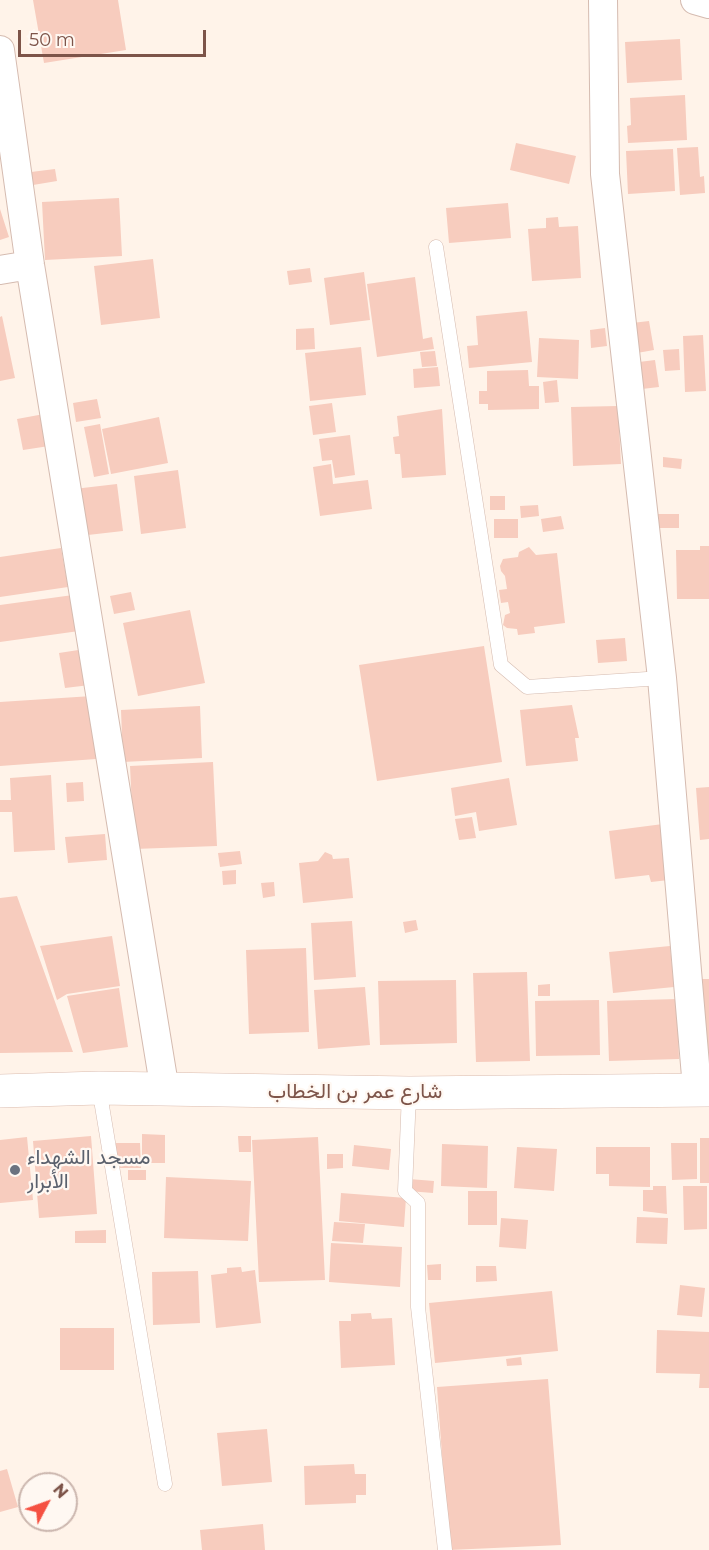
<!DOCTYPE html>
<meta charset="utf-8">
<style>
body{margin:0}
#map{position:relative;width:709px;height:1550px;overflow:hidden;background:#fff3e9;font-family:Montserrat,sans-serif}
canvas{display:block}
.north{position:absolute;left:18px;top:1472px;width:60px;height:60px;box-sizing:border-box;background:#fff8f2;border:2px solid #cbb6ae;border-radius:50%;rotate:49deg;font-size:16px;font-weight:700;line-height:24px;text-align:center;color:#7d5449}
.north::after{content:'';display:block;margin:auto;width:21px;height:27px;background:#f55142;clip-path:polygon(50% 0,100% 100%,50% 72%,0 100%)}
.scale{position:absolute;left:18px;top:30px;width:188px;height:27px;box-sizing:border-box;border:3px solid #7d5449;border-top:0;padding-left:8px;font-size:18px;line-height:21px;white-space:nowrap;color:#7d5449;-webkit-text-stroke:4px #fff8f2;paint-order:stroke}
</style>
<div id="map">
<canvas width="709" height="1550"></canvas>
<div class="north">N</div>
<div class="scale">50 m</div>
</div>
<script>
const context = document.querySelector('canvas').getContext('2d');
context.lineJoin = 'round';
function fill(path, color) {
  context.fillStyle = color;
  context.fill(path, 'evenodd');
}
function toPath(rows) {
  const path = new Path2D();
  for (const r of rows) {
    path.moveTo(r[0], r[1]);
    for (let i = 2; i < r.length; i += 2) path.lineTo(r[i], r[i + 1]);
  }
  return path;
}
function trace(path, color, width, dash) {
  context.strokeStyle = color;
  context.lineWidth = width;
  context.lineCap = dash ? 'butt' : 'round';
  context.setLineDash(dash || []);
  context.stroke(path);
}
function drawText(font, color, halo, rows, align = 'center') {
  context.font = font + ' Montserrat,Vazirmatn,sans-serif';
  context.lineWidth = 4.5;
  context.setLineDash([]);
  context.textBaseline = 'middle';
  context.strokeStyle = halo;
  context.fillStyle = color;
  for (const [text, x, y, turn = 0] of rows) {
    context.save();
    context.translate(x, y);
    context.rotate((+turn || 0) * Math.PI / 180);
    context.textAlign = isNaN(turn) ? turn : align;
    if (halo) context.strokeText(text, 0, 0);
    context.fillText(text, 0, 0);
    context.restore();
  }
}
fill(toPath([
 [33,0,118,0,126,50,44,63],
 [680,39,682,80,627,83,625,42],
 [685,95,687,140,628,143,627,126,631,125,630,98],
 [516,143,576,156,569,184,510,170],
 [698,147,700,177,704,176,705,193,680,195,677,148],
 [673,149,675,191,628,194,626,151],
 [55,169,57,181,33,185,31,172],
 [119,198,122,256,45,260,42,202],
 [508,203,511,238,449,243,446,208],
 [0,209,9,237,0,240],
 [558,217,559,227,578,226,581,278,532,281,528,229,546,228,546,218],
 [153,259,160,318,101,325,94,266],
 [310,268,312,282,289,285,287,271],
 [364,272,370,320,330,325,324,278],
 [415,277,423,339,432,337,434,349,377,357,367,284],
 [527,311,532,362,469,368,467,346,478,345,476,316],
 [2,316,15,378,0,381,0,317],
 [649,321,654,350,637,353,632,323],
 [314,328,315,349,296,350,296,329],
 [605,328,607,346,591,348,590,330],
 [703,335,706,391,685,392,683,336],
 [539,338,579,340,578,379,537,377],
 [361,347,366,395,310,401,305,353],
 [679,349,680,370,665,371,663,350],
 [435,351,437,366,422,367,420,352],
 [655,360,659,387,642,389,639,362],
 [438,367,440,386,414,388,413,369],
 [528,370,529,386,539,386,539,409,488,410,488,404,479,404,479,391,487,391,487,371],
 [557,380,559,402,545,403,543,382],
 [97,399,101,418,76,422,73,403],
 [332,403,336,432,313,435,309,406],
 [618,406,621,464,573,466,571,407],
 [442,409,446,475,402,478,400,454,395,454,393,437,399,436,397,416],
 [44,414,49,446,23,450,17,419],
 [159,417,168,463,111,474,102,429],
 [100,424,109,474,94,477,84,427],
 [350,435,355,475,335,478,332,460,322,461,319,439],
 [663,457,682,459,681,469,663,467],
 [331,464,333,484,368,480,372,509,320,516,313,467],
 [178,470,186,528,141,534,134,476],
 [117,484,123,531,79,536,74,489],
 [490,496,505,496,505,510,490,510],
 [538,505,539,516,521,518,520,506],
 [657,514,679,514,679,528,657,528],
 [561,516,564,529,543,532,541,519],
 [494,519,518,519,518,538,494,538],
 [700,546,709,546,709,599,677,599,676,550,700,550],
 [529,547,536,555,557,553,565,623,534,627,535,633,518,635,517,629,507,628,503,625,505,615,510,613,508,602,501,603,499,590,507,589,505,576,501,571,500,566,503,559,518,557,519,552],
 [61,548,68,587,0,597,0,557],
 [131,592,135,610,114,614,110,596],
 [73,595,79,631,0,642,0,605],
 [190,610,205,683,138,696,123,623],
 [625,638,627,661,598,663,596,640],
 [484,646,502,762,377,781,359,665],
 [85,649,90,685,65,688,59,653],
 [92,696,96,759,0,766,0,702],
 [572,705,579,738,575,738,578,761,526,766,520,710],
 [200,706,202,758,123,762,121,710],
 [213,762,217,846,134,849,130,766],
 [51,775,55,850,14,852,12,812,0,812,0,800,11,800,10,778],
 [509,778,517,825,479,831,476,812,455,816,451,788],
 [83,782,84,801,67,802,66,783],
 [709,787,709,839,700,840,696,788],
 [472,817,476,838,459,840,455,819],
 [663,824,669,880,651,882,649,875,615,879,609,831],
 [105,834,107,860,68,863,65,837],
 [240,851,242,864,220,867,218,853],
 [325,852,332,855,333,859,349,858,353,898,303,903,299,863,318,861],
 [236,870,236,884,223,885,222,871],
 [274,882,275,896,263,898,261,883],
 [17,896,73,1052,0,1053,0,898],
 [416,920,418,930,405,933,403,922],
 [352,921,356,977,314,980,311,923],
 [112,936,120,986,67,994,57,1000,40,946],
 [670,946,674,987,613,993,609,952],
 [306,948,309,1032,249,1034,246,950],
 [527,972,530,1061,476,1062,473,973],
 [702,979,709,979,709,1059,706,1059],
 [456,980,457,1043,380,1045,378,981],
 [550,984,550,996,538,996,538,985],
 [365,987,370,1045,318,1049,314,990],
 [119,988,128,1047,83,1053,67,996],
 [677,999,679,1059,609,1061,607,1001],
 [599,1000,600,1055,536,1056,535,1001],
 [142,1134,165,1135,165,1163,142,1163],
 [91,1136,97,1214,39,1218,33,1141],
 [238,1136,251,1136,251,1152,239,1152],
 [27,1137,33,1200,0,1203,0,1140],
 [318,1137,325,1280,259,1282,252,1140],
 [700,1138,709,1138,709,1183,700,1183],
 [116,1143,140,1143,141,1168,116,1168],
 [671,1143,697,1143,697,1179,672,1180],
 [442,1144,488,1146,487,1188,441,1186],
 [354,1145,391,1149,389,1170,352,1166],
 [517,1147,557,1149,554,1191,514,1188],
 [596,1147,650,1147,650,1187,609,1186,609,1174,596,1174],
 [327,1154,343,1154,343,1168,327,1169],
 [128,1170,146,1170,146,1180,128,1180],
 [166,1177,251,1181,248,1241,164,1238],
 [409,1179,434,1181,433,1193,408,1191],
 [653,1186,666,1186,667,1214,643,1211,643,1190,653,1190],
 [683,1186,707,1186,707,1229,684,1230],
 [468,1191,497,1191,497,1225,468,1225],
 [341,1193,406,1198,404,1227,339,1221],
 [637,1217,668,1218,667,1244,636,1243],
 [501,1218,528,1220,526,1249,499,1247],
 [334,1222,365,1224,363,1243,332,1241],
 [106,1230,106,1243,75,1243,75,1231],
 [331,1243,402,1247,400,1287,329,1282],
 [441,1264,441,1280,428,1280,427,1265],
 [476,1266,496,1266,497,1281,476,1282],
 [241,1267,242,1272,255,1270,261,1323,216,1328,211,1275,227,1273,227,1268],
 [198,1271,200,1323,153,1325,152,1272],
 [680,1285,705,1288,702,1317,677,1315],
 [552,1291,558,1351,435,1363,429,1303],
 [371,1313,372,1319,392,1318,395,1365,341,1368,339,1321,351,1321,351,1314],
 [60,1328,114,1328,114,1370,60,1370],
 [657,1330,709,1332,709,1388,699,1388,700,1374,656,1373],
 [521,1357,522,1365,507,1366,506,1359],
 [548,1379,561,1545,449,1550,437,1387],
 [267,1429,272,1482,222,1486,217,1433],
 [354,1464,355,1474,366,1474,366,1495,356,1495,356,1503,305,1505,304,1466],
 [7,1469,18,1507,0,1512,0,1471],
 [263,1524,265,1550,202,1550,200,1530]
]), '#f7ccbe');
const lane = toPath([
 [436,247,501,665,527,687,662,678],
 [99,1088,165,1484],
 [409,1093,405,1191,418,1203,418,1307,445,1550]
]);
const street = toPath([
 [603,0,605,174,662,678,697,1088],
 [695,0,709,4],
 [0,50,30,265,165,1091],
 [0,270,30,265]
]);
const secondary = toPath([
 [0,1091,99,1088,409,1093,709,1090]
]);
trace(lane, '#d5bbb0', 15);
trace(street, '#d5bbb0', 30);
trace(secondary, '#dbbcaf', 34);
trace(lane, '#fff', 14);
trace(street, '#fff', 28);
trace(secondary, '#fff', 33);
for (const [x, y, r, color] of [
 [15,1170,6,"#6b7280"]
]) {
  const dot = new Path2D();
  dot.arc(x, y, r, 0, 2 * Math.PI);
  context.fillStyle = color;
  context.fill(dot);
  trace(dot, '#fff8f2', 2);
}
drawText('21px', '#7d5449', '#fff8f2', [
 ["شارع عمر بن الخطاب",355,1092]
]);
drawText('21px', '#5b616d', '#fff8f2', [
 ["مسجد الشهداء",27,1158],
 ["الأبرار",27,1182]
], 'left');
</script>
